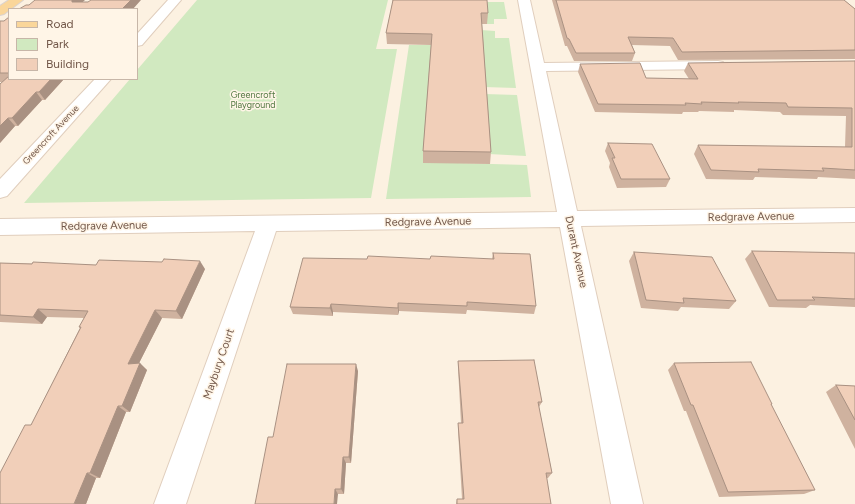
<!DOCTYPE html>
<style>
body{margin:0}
#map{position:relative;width:855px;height:504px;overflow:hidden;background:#fcf1e1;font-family:Figtree,sans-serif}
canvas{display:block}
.legend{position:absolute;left:8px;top:8px;width:130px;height:72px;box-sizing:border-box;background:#fff5e7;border:1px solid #c7b6a8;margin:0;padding:5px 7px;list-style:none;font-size:12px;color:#725749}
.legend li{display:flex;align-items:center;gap:8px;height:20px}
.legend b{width:20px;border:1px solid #c7b6a8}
</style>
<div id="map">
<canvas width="855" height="504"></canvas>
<ul class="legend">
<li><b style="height:5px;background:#fad69a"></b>Road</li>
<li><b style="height:11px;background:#d1e9c0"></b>Park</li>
<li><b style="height:11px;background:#f1cfb9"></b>Building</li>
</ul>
</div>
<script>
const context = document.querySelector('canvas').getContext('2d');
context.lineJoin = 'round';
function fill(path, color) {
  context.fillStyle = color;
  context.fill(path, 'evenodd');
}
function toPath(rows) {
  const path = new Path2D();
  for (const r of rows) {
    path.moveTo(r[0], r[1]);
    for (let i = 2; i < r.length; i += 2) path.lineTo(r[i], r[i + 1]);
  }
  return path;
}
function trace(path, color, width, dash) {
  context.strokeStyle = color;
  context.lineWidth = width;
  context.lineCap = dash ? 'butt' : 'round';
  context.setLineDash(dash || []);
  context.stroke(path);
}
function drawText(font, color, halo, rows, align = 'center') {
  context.font = font + ' Figtree,sans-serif';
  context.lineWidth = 3;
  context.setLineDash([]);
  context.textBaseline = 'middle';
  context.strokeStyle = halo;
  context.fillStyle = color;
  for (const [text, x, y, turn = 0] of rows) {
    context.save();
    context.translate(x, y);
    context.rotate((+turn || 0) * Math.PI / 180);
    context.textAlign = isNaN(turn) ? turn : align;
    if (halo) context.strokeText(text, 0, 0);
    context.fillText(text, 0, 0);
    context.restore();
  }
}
fill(toPath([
 [197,0,388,0,376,49,397,49,371,198,24,203,130,79,137,79,137,70],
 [485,2,504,2,507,19,494,19,494,24,487,24],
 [481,30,495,31,495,38,509,38,516,88,484,87],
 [409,45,432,45,423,162,527,165,531,197,386,199],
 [485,94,517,95,526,156,489,154]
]), '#d1e9c0');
const minor = toPath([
 [168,0,181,0,142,45,137,46,137,34,168,0],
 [518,0,530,0,544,63,718,61,723,62,725,65,723,68,718,69,546,71,577,211,855,208,855,222,581,226,643,504,611,504,560,227,276,231,186,504,154,504,255,231,0,235,0,219,557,212,518,0],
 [95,79,111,79,7,196,0,198,0,179,95,79]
]);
const major = toPath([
 [9,0,23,0,4,14,0,15,0,6,9,0]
]);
trace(minor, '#e0cebd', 2);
trace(major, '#dad3d0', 2);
fill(minor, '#fff');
fill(major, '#fad69a');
fill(toPath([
 [393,0,488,13,487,24,482,24,491,152,490,164,423,163,423,151,431,45,387,44,386,33],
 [552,0,844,0,855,9,855,59,678,60,670,46,632,45,635,53,632,61,574,61,567,46,565,46],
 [9,17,9,79,64,79,45,100,42,100,18,126,15,126,0,143,3,82,0,82,0,21,4,21],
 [855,61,855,179,818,177,817,179,755,177,753,180,706,179,694,154,698,145,845,147,846,116,783,115,780,112,734,110,734,112,699,111,698,112,683,112,682,114,595,112,578,72,580,64,646,78,689,79,684,71,688,63],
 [608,143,670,179,666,187,617,188,609,167,610,163,605,151],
 [752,251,855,253,855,307,810,305,806,308,769,307,745,259],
 [634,252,736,301,729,309,681,307,678,311,641,308,629,261],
 [493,253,536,306,534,314,467,310,466,314,399,311,398,315,333,312,333,316,293,314,290,307,367,259,492,259],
 [0,263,96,265,205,269,182,319,162,318,139,363,147,370,130,412,126,412,100,478,96,478,86,504,31,425,80,328,79,327,84,318,47,317,42,324,0,322],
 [458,361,542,402,539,407,552,473,548,478,546,478,551,504,456,504,457,499,462,499,458,430,458,423,461,423,458,368],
 [674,363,772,404,771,405,815,490,804,494,719,497,686,411,684,411,668,370],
 [358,371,351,463,346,463,344,494,338,494,273,437],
 [836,385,855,386,855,449,826,392]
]), '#cfb29f');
fill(toPath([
 [72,0,85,0,76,8,72,2],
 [131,0,141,0,133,9,122,9],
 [51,79,64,79,45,100,39,92],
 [36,92,42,100,18,126,12,118],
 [8,118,15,126,0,143,0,126],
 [200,261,205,269,182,319,176,311],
 [398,303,399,311,398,315],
 [331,304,333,312,333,316,330,308],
 [38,309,47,317,42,324,33,317],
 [155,310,162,318,135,371,128,364],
 [140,363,147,370,130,412,122,406],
 [356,364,358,371,351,463,349,457],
 [118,406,126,412,100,478,90,473],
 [343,457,346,463,344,494,341,489],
 [87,473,96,478,86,504,74,504],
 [335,489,338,494,337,504,334,504]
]), '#a99182');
const building = toPath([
 [35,0,72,0,72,2,88,2,91,0,131,0,122,9,19,9,26,5,29,5,35,0],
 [393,0,487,0,488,13,481,13,491,152,423,151,432,34,386,33,393,0],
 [556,0,844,0,855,9,855,50,682,52,673,38,628,37,635,53,576,53,569,39,567,38,556,0],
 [9,17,9,73,0,73,0,21,4,21,9,17],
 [855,61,855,170,822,168,824,171,758,169,759,172,711,170,698,145,852,147,852,108,788,107,786,103,738,102,739,103,701,102,702,104,685,103,686,105,598,104,580,64,640,63,646,78,698,79,688,63,855,61],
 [9,76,9,79,51,79,39,92,36,92,12,118,8,118,0,126,0,84,9,76],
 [608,143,652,144,670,179,621,179,612,158,615,158,608,143],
 [752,251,855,253,855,299,812,297,815,300,777,300,752,251],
 [634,252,712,257,736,301,683,298,684,303,646,300,634,252],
 [493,253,530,254,536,306,467,302,467,306,398,303,398,308,331,304,330,308,290,307,303,258,367,259,368,256,430,259,431,256,494,259,493,253],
 [164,259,200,261,176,311,155,310,128,364,140,363,122,406,118,406,90,473,87,473,74,504,0,504,0,473,25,425,31,425,81,327,79,327,88,311,38,309,33,317,0,315,0,263,32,264,33,262,96,265,99,260,162,262,164,259],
 [534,360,542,402,538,402,552,473,546,473,551,504,457,504,457,499,464,499,458,423,463,423,458,361,534,360],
 [751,362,772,404,771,404,815,490,728,492,693,405,691,405,674,363,751,362],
 [287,364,356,364,349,457,343,457,341,489,335,489,334,504,255,504,268,437,273,437,287,364],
 [836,385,855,386,855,420,836,385]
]);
fill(building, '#f1cfb9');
trace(building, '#a99182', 1);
drawText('9px', '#527841', '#fff5e7', [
 ["Greencroft",253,95],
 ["Playground",253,105]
]);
drawText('9px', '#725749', '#fff5e7', [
 ["Greencroft Avenue",51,135,-47]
]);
drawText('11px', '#725749', '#fff5e7', [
 ["Redgrave Avenue",751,217,-1],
 ["Redgrave Avenue",428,222,-1],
 ["Redgrave Avenue",104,226,-1],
 ["Durant Avenue",576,252,78],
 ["Maybury Court",219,364,-71]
]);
</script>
